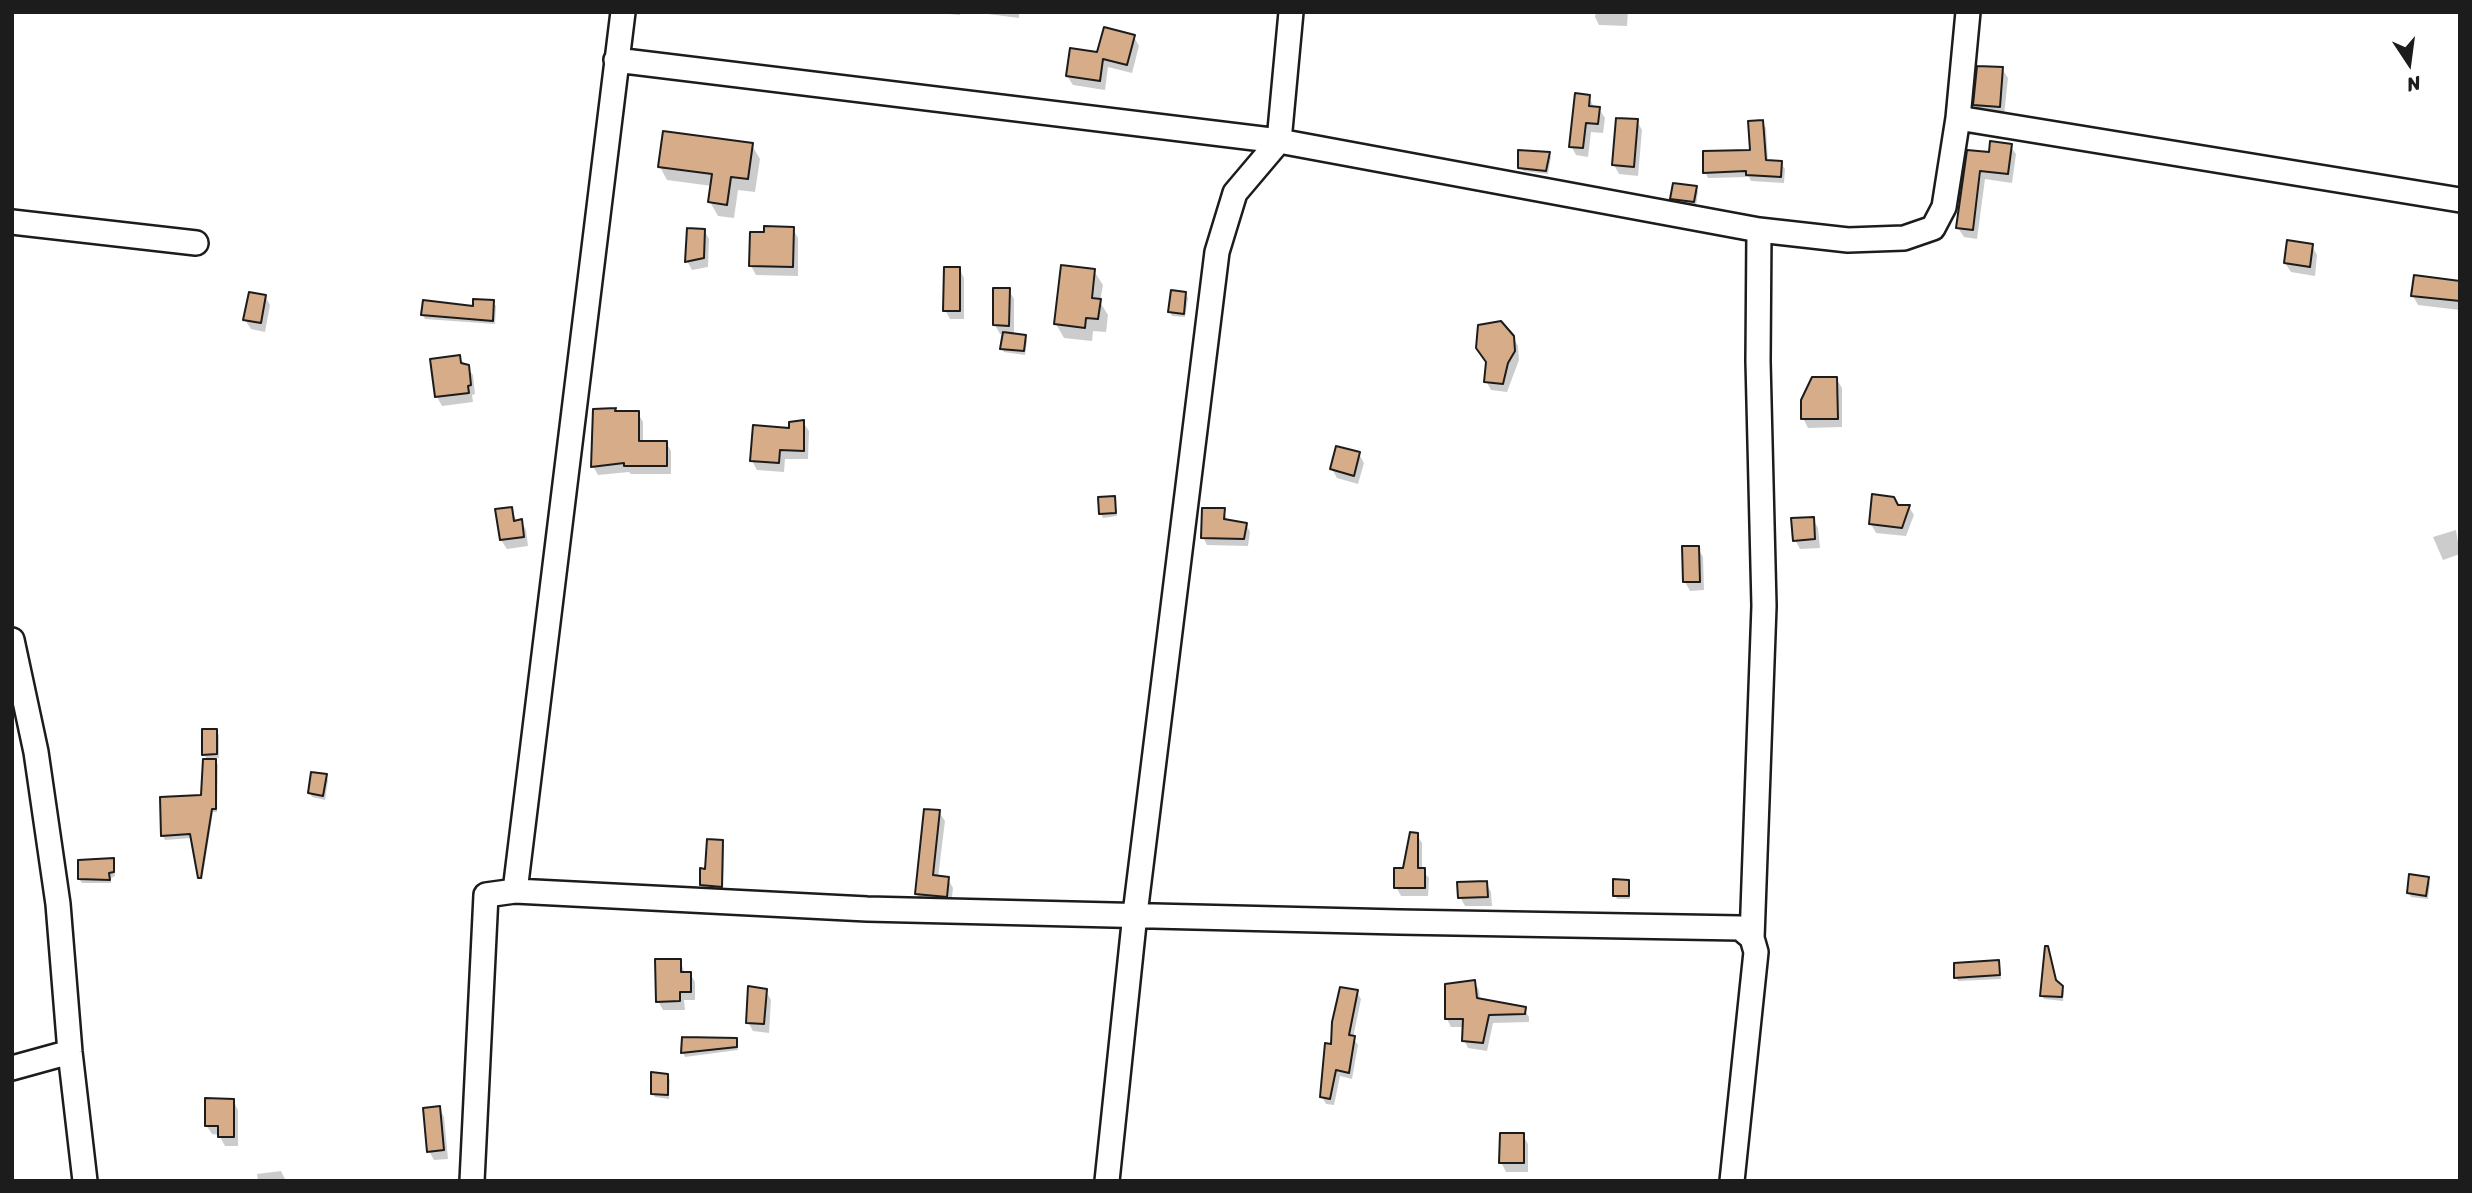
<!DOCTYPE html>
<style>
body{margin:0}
#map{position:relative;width:2472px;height:1193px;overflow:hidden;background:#fff;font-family:Sriracha,sans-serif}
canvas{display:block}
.frame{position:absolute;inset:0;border:14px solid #1c1c1c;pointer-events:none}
.north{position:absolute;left:2374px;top:28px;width:70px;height:70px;-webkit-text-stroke:5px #fff;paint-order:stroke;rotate:167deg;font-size:19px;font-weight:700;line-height:28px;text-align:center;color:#1c1c1c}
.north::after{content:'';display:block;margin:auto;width:24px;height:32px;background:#1c1c1c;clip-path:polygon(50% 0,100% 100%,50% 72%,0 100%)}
</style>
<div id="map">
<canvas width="2472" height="1193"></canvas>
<div class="frame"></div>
<div class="north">N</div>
</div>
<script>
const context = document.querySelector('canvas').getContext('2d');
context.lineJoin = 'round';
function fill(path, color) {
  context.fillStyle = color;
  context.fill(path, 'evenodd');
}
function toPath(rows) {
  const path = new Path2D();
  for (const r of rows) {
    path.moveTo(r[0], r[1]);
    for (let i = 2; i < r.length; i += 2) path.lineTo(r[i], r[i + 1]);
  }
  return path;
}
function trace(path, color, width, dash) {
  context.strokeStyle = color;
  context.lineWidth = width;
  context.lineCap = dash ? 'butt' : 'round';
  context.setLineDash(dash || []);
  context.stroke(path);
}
fill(toPath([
 [947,12,960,12,960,15,948,14],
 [972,12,1019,12,1019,18],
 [1596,12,1628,12,1627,26,1599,25,1595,17],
 [1134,37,1139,46,1132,73,1108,67,1105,90,1073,85,1067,76,1098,54],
 [2002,69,2008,78,2004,116,1980,114,1975,105],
 [1589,97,1594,108,1599,109,1605,118,1603,133,1591,132,1588,157,1576,155,1571,146],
 [1637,121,1642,130,1638,176,1619,174,1614,165],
 [1762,122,1766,128,1768,162,1781,163,1785,169,1784,183,1751,181,1749,177,1708,178,1705,172,1751,152],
 [752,145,760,159,755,192,738,190,734,218,718,216,710,202,712,186,667,180,660,167],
 [2010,145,2016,154,2012,183,1985,179,1977,239,1964,237,1958,228,1969,152,1991,154],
 [1549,153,1551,157,1548,174,1523,171,1520,167],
 [1696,188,1698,192,1696,206,1674,202,1672,198],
 [793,229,798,238,798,276,756,275,751,266],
 [704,230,709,239,708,267,692,270,687,261],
 [2312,246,2317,255,2315,276,2291,272,2285,263],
 [959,268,964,278,964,319,950,319,945,310],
 [1094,271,1103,285,1100,302,1108,315,1106,332,1093,331,1092,341,1064,338,1056,324],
 [2460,283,2460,310,2418,305,2413,296],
 [1009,290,1014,299,1014,335,1025,337,1027,341,1025,355,1004,352,1002,348,1004,334,1000,334,995,325],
 [1185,294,1188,298,1185,317,1172,316,1170,312],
 [265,296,270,305,265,332,251,329,245,320],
 [493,302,496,306,495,324,425,319,423,315,475,308],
 [1513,337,1518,346,1519,360,1507,392,1491,390,1486,381],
 [459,357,473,375,475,394,472,395,473,402,442,406,437,397],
 [1836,378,1842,388,1842,427,1808,428,1803,418],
 [615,410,616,413,638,413,643,422,643,442,666,442,671,451,671,474,631,474,629,472,598,475,593,466],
 [803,422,809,431,808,459,785,459,784,472,757,470,752,461],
 [1359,454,1364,463,1358,484,1337,478,1332,469],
 [1114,497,1117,516,1103,518,1101,514],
 [1898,506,1909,507,1914,515,1906,536,1876,533,1871,524],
 [511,508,517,522,521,521,526,530,528,546,507,549,501,540,497,510],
 [1223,510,1228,521,1246,524,1250,532,1248,546,1207,545,1203,537],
 [1813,519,1818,528,1820,548,1800,549,1795,540],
 [2456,530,2460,554,2443,560,2433,537],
 [1698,548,1703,557,1704,590,1690,591,1685,582],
 [216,731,219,735,219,758,214,758,218,765,217,812,213,812,202,881,193,838,165,840,163,836,203,797,208,761,204,754],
 [326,776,328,780,325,800,312,797,310,793],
 [939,812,945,821,938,878,948,879,953,888,951,905,922,902,916,893],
 [1417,835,1422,843,1422,870,1429,878,1428,896,1401,896,1396,887],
 [722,842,724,846,723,890,704,889,701,885],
 [113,860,115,876,111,878,111,883,82,883,79,879],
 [2428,879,2430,883,2428,899,2411,897,2409,893],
 [1628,881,1630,885,1630,899,1617,899,1615,895],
 [1486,883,1491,892,1492,906,1465,906,1460,897],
 [2047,947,2057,983,2064,991,2063,1001,2044,999,2042,995],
 [680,961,685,973,690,973,695,982,695,1000,684,1000,685,1010,663,1010,658,1001],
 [1999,962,2001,979,1958,981,1956,977],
 [1474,982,1479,990,1480,1000,1524,1009,1529,1017,1529,1022,1493,1023,1487,1051,1468,1048,1464,1040,1464,1027,1451,1027,1447,1019],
 [766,991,771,1000,769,1033,753,1031,748,1022],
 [1357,992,1361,999,1353,1038,1358,1045,1352,1079,1340,1076,1334,1105,1326,1104,1322,1097,1332,1046],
 [683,1039,736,1040,738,1050,685,1057,683,1053],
 [667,1076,670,1080,669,1099,655,1097,653,1093],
 [233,1100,238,1110,238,1146,225,1146,219,1135,212,1134,206,1125],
 [439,1108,444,1117,448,1159,434,1160,429,1151],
 [1523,1135,1528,1144,1528,1172,1506,1172,1501,1162],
 [281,1171,286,1181,258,1181,257,1174]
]), '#0003');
const building = toPath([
 [1104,27,1135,35,1127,65,1103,59,1100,81,1066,76,1070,48,1097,52,1104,27],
 [1977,66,2003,67,2000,107,1973,105,1977,66],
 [1575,93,1590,95,1589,106,1600,107,1598,124,1586,123,1583,148,1569,147,1575,93],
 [1616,118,1638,119,1634,167,1612,165,1616,118],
 [1763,120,1766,160,1782,161,1781,177,1746,175,1746,171,1703,173,1703,151,1750,150,1748,121,1763,120],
 [663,131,753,143,748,179,731,177,727,205,708,202,712,174,658,167,663,131],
 [1990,141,2012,144,2008,174,1980,171,1973,230,1956,228,1967,150,1989,152,1990,141],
 [1518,150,1550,152,1546,171,1518,168,1518,150],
 [1673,183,1697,186,1694,202,1670,199,1673,183],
 [764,226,794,227,793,267,749,266,750,232,764,232,764,226],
 [687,228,705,229,704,258,685,262,687,228],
 [2287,240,2313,244,2310,267,2284,263,2287,240],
 [1061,265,1095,269,1092,298,1101,299,1098,319,1086,318,1085,328,1054,324,1061,265],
 [944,267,960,267,960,311,943,311,944,267],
 [2414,275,2460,281,2460,301,2411,296,2414,275],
 [993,288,1010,288,1009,326,993,325,993,288],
 [1171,290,1186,292,1184,314,1168,312,1171,290],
 [249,292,266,295,261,323,243,320,249,292],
 [473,299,494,300,493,321,421,315,423,300,473,306,473,299],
 [1501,321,1514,336,1515,351,1508,363,1503,384,1484,382,1486,362,1476,348,1478,325,1501,321],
 [1003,332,1026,335,1024,351,1000,349,1003,332],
 [460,355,461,363,469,365,471,385,468,386,469,393,435,397,430,359,460,355],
 [1812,377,1837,377,1838,419,1801,419,1801,400,1812,377],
 [616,408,615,411,639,411,639,441,667,441,667,466,624,466,624,463,591,467,593,409,616,408],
 [804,420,804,451,780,450,779,463,750,461,753,425,789,428,789,422,804,420],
 [1336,446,1360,452,1354,476,1330,469,1336,446],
 [1872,494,1894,497,1898,505,1910,505,1902,528,1869,524,1872,494],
 [1115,496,1116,513,1099,514,1098,497,1115,496],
 [512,507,514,521,522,519,524,537,500,540,495,509,512,507],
 [1202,508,1225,508,1224,519,1247,523,1244,539,1201,538,1202,508],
 [1814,517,1815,539,1793,541,1791,518,1814,517],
 [1682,546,1699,546,1700,582,1683,582,1682,546],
 [202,729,217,729,217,754,202,755,202,729],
 [203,759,216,759,216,809,212,809,201,878,198,878,190,834,161,836,160,797,201,795,203,759],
 [311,772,327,774,323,796,308,793,311,772],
 [924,809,940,810,933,875,949,877,947,897,915,894,924,809],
 [1410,832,1418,833,1418,868,1425,868,1425,888,1394,888,1394,868,1403,868,1410,832],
 [707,839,723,840,722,887,700,885,700,868,705,869,707,839],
 [114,858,114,872,109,873,110,880,78,879,78,860,114,858],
 [2409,874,2429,877,2426,896,2407,893,2409,874],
 [1613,879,1629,880,1629,896,1613,896,1613,879],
 [1487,881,1488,897,1458,898,1457,882,1487,881],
 [2045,946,2048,946,2056,980,2063,986,2062,997,2040,996,2045,946],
 [655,959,681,959,681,972,691,972,691,992,680,992,680,1001,656,1002,655,959],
 [1999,960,2000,975,1954,978,1954,963,1999,960],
 [1475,980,1477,998,1526,1007,1525,1014,1489,1015,1483,1043,1462,1041,1463,1019,1445,1019,1445,984,1475,980],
 [748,986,767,989,764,1024,746,1023,748,986],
 [1340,987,1358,990,1349,1035,1355,1036,1349,1073,1336,1070,1330,1099,1320,1097,1325,1043,1331,1044,1332,1022,1340,987],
 [682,1037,737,1038,737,1047,681,1053,682,1037],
 [651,1072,668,1074,668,1095,651,1094,651,1072],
 [205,1098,234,1099,234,1137,218,1137,218,1126,205,1126,205,1098],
 [440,1106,444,1150,427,1152,423,1108,440,1106],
 [1500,1133,1524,1133,1524,1163,1499,1163,1500,1133]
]);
fill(building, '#d6ad88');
trace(building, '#1c1c1c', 2);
const street = toPath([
 [616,60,1279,141,1759,230,1758,361,1764,606,1752,938],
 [1958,118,2460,200],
 [12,222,196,243],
 [1759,230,1848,240,1904,238,1933,228,1944,207,1958,118,1968,12],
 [12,640,36,752,58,904,70,1052,85,1181],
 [515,891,623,12],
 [12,1068,70,1052],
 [472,1181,486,895,515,891,867,909,1399,922,1740,928,1752,938,1756,952,1732,1181],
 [1107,1181,1135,914,1217,252,1235,193,1279,141,1291,12]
]);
trace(street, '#1c1c1c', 28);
trace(street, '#fff', 23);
</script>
